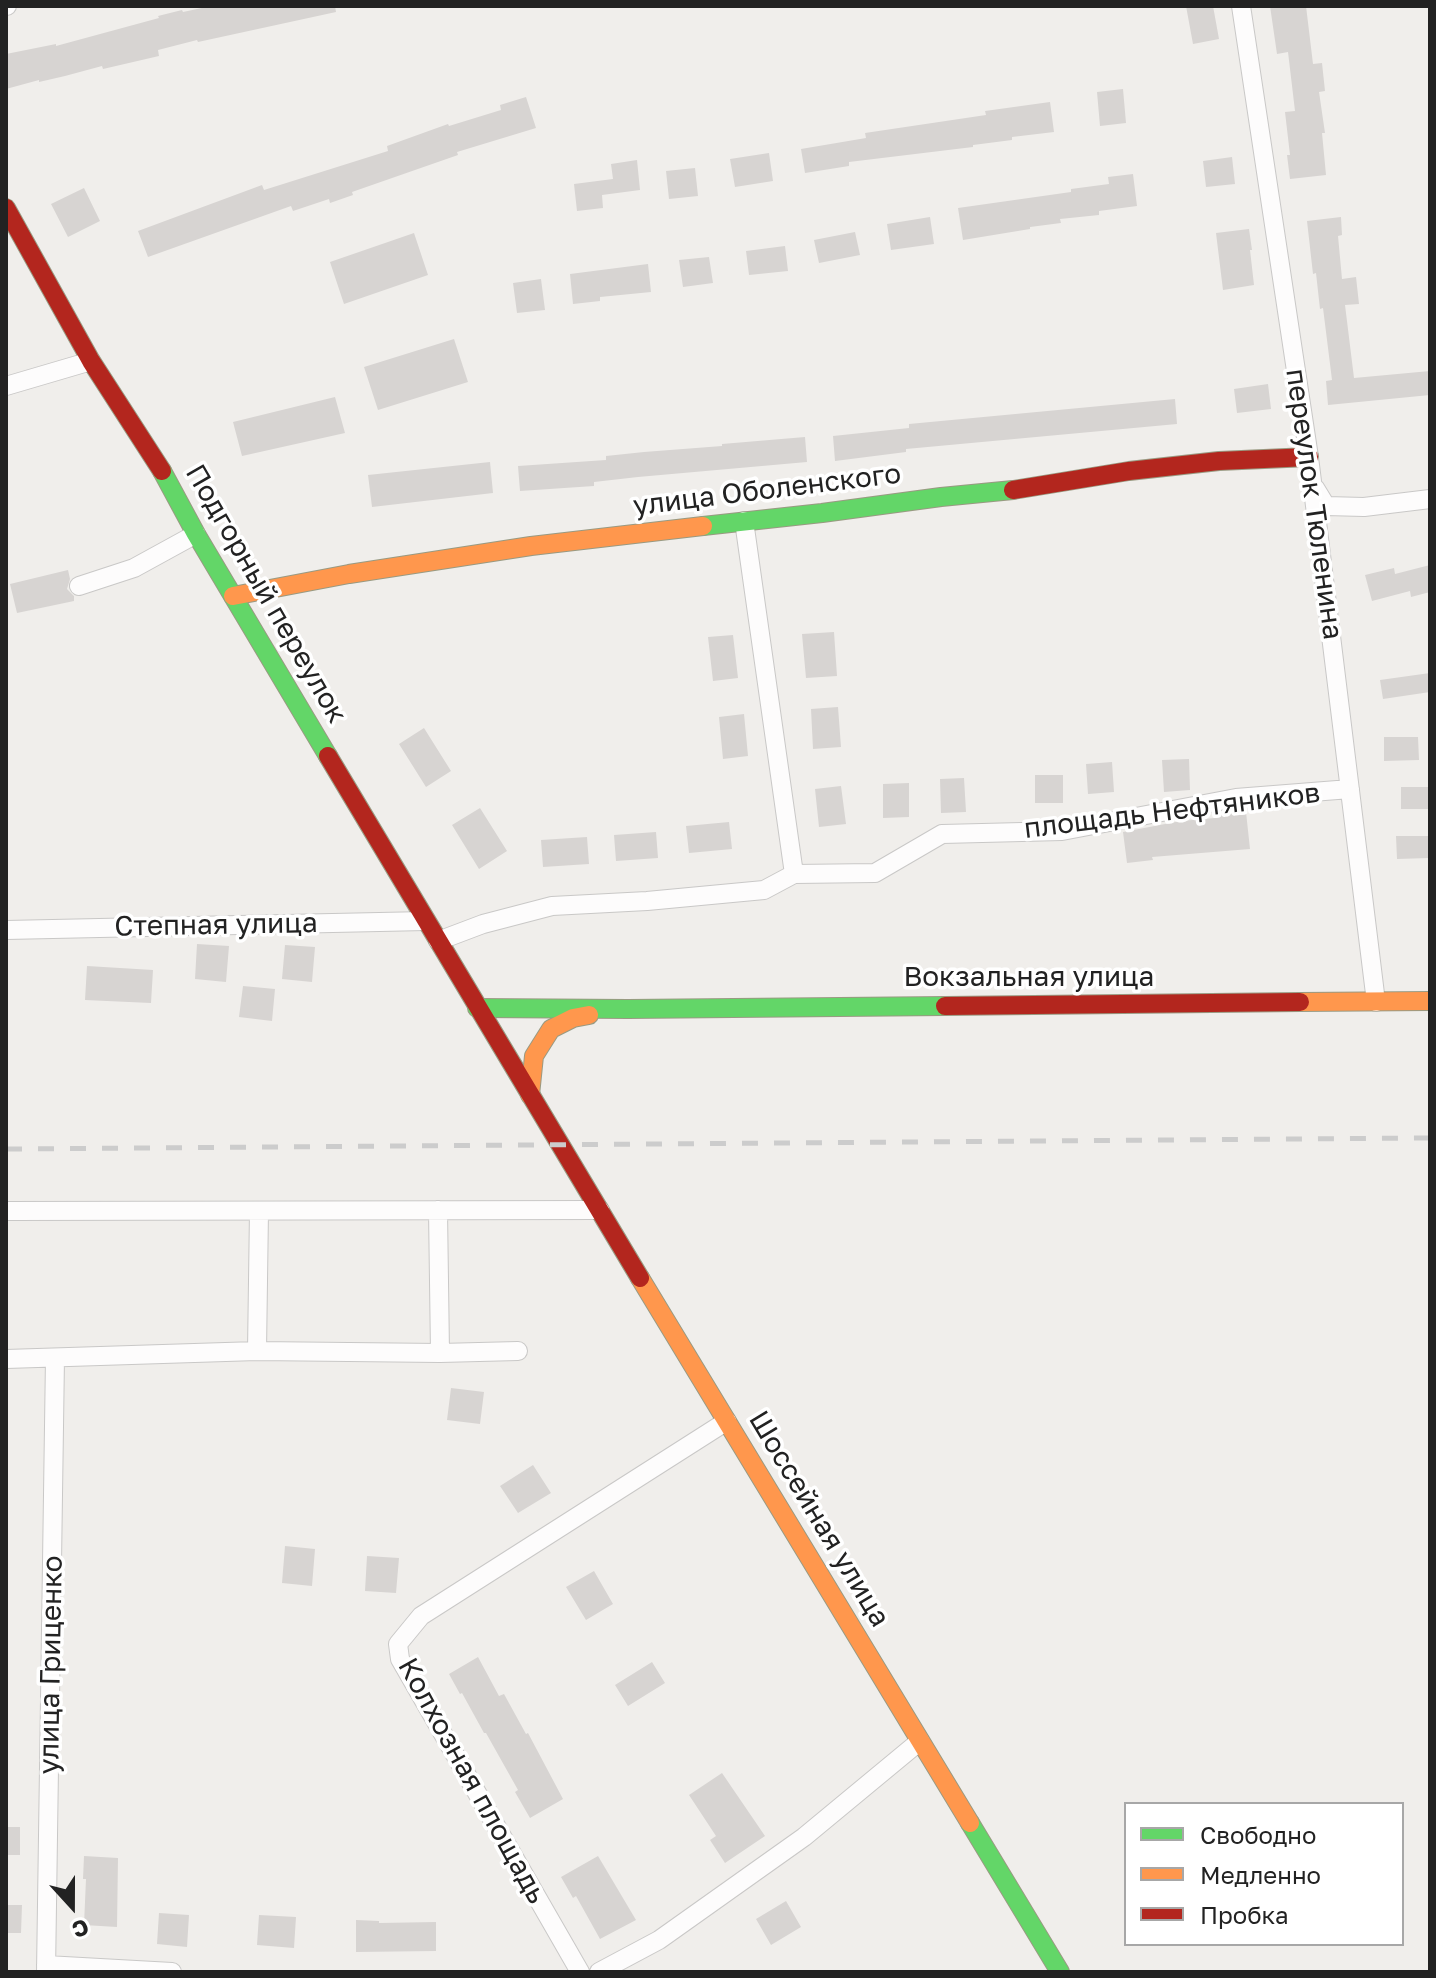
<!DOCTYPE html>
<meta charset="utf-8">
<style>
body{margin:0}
#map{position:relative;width:1436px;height:1978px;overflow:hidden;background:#f0eeeb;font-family:"Golos Text",sans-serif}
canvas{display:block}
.frame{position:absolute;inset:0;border:8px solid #222;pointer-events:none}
.legend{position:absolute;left:1124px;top:1802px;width:280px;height:144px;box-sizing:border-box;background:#fff;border:2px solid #a7a7a7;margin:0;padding:10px 14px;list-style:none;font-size:24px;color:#222}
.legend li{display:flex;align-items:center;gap:16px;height:40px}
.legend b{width:40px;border:2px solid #a7a7a7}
.north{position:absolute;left:32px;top:1866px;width:80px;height:80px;-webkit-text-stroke:6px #fff;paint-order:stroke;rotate:159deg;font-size:22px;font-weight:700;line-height:32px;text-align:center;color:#222}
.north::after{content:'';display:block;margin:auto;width:28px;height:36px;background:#222;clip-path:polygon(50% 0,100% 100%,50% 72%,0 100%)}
</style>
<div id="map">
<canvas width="1436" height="1978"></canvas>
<div class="frame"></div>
<ul class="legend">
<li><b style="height:10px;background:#63d668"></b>Свободно</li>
<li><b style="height:10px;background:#ff974d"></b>Медленно</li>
<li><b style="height:10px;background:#b3261e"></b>Пробка</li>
</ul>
<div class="north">С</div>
</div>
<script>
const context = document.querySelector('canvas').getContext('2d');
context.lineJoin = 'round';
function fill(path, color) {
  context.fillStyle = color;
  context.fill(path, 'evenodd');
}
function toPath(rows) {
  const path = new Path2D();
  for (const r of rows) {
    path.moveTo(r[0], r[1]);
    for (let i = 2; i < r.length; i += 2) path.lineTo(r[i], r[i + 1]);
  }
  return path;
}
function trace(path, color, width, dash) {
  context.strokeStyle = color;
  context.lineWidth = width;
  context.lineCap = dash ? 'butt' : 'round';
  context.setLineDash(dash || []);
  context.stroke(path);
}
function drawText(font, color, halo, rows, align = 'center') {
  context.font = font + ' "Golos Text",sans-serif';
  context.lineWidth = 7;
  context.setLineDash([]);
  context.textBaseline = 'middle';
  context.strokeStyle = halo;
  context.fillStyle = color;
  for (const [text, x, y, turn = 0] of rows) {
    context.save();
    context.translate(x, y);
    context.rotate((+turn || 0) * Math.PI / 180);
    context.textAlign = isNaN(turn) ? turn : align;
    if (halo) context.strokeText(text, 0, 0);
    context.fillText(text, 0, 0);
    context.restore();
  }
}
fill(toPath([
 [211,6,335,6,336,12,198,42,197,40,158,50,159,56,103,69,102,66,65,76,39,82,39,80,6,89,6,54,56,44,56,46,159,18,158,16,182,10,183,12],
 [1186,6,1213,6,1219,39,1193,44],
 [1270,6,1306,6,1313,64,1322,63,1325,91,1319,92,1325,133,1322,133,1326,175,1290,179,1287,155,1290,155,1285,112,1295,111,1288,52,1277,54],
 [1123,89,1126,123,1100,126,1097,92],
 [526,97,536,128,457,152,458,155,352,192,353,195,330,203,329,199,293,211,291,206,148,257,138,231,262,185,264,190,388,151,387,146,448,124,449,126,501,110,500,105],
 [1050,102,1054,132,1012,137,1012,140,973,145,973,147,849,162,849,166,805,173,801,149,866,138,865,133,986,115,985,111],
 [769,153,773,181,735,187,730,159],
 [1232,157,1235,184,1206,187,1203,161],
 [637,160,640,190,602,195,603,208,577,211,574,184,613,179,611,164],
 [695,168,698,196,669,199,666,171],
 [1133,174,1137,206,1099,211,1099,215,1060,219,1061,223,1030,227,1030,229,963,240,958,208,1071,192,1071,189,1109,184,1108,177],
 [84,188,100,221,68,237,51,204],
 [930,217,934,244,891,250,887,224],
 [1341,217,1342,235,1338,236,1342,279,1356,277,1359,304,1345,305,1354,378,1430,371,1430,395,1328,405,1326,381,1332,380,1323,308,1320,309,1316,273,1313,274,1307,221],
 [1249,229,1252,250,1250,250,1254,285,1223,290,1216,233],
 [855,232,860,255,819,263,814,240],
 [414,233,428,275,344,304,330,262],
 [785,246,788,271,749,275,746,251],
 [709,257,713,283,683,287,679,260],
 [648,264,651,292,600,297,600,301,573,304,570,274],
 [541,279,545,310,517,313,513,283],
 [454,339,468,382,378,410,364,367],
 [1268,384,1271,409,1237,413,1234,389],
 [335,397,345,433,242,456,233,422],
 [1175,399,1177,424,906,449,906,452,835,461,833,436,909,428,909,424],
 [805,437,807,462,638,477,594,482,594,486,520,491,518,466,606,460,606,456,644,452,722,446,722,444],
 [490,462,493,493,372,507,368,475],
 [1430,565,1430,592,1411,597,1410,591,1372,601,1365,575,1394,568,1395,574],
 [68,570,70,579,67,589,74,596,74,601,17,613,10,584],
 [834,632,837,676,806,678,802,634],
 [733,635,738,678,713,681,708,637],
 [1430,673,1430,692,1383,699,1380,680],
 [838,707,841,747,813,749,811,709],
 [744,714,748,756,723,759,719,717],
 [424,728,451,771,426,787,399,744],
 [1384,737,1418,737,1419,760,1384,761],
 [1189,759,1190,790,1164,792,1162,760],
 [1112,762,1114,792,1088,794,1086,764],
 [1035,775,1063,775,1063,803,1035,803],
 [964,778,966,812,941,813,940,779],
 [909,783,909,817,883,818,883,784],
 [841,786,846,824,819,827,815,789],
 [1401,787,1430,787,1430,809,1401,809],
 [480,808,507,851,479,869,452,825],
 [1246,812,1250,849,1152,857,1153,860,1127,863,1123,832,1181,821,1215,818,1215,815],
 [729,822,732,849,689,853,686,826],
 [656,832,658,858,616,861,614,835],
 [1396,836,1428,836,1429,858,1397,859],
 [587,837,589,864,543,867,541,840],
 [197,944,229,946,226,982,195,979],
 [285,945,315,947,312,982,282,979],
 [87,966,153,970,151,1003,85,1000],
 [243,986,275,989,272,1021,239,1017],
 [451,1388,484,1392,480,1424,447,1420],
 [533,1465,551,1493,518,1513,500,1486],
 [285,1546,315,1549,312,1586,282,1583],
 [367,1556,399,1558,396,1593,365,1591],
 [594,1571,613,1604,586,1620,566,1587],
 [478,1657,499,1696,504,1694,526,1734,528,1733,563,1799,530,1818,515,1792,518,1790,486,1733,484,1733,462,1693,460,1694,449,1674],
 [652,1662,665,1683,628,1706,615,1685],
 [722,1773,765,1836,725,1863,710,1840,716,1836,689,1795],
 [6,1827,20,1827,20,1855,6,1855],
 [84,1856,118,1858,117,1927,84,1925,86,1879,83,1879],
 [598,1856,636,1920,600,1939,576,1896,573,1898,561,1877],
 [786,1901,801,1927,771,1945,756,1919],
 [6,1905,22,1905,21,1933,6,1933],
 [159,1913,189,1915,187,1947,157,1944],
 [259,1915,296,1917,294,1948,257,1945],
 [356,1920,379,1921,379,1923,436,1922,436,1951,356,1952]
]), '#d7d4d2');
const street = toPath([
 [6,6,7,6],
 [1241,6,1309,457,1376,1002],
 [6,386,91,361],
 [1315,488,1326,506,1364,507,1430,499],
 [744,521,794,874],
 [79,586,134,568,196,534],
 [6,930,426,921],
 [438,941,483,924,552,906,647,901,764,890,794,874,875,873,942,834,1062,831,1236,798,1350,789],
 [438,1210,440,1353],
 [6,1211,600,1210],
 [257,1351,259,1211],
 [6,1359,257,1351,440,1353,518,1351],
 [46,1965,172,1972],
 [46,1972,55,1358],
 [580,1972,400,1659,398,1644,421,1616,727,1421],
 [599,1972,659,1940,804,1837,920,1741]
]);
const fast = toPath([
 [162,471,196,534,328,756],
 [703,526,822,513,941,497,1013,490],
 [477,1008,628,1009,945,1006],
 [970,1823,1060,1972]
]);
const slow = toPath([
 [233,596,349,574,531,546,703,526],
 [1300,1002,1430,1001],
 [530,1095,534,1056,551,1029,573,1018,589,1015],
 [640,1278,970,1823]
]);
const jam = toPath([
 [6,208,91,361,162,471],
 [1013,490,1129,471,1219,461,1309,457],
 [328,756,640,1278],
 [945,1006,1300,1002]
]);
trace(street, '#c9c8c7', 20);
trace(fast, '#999a82', 20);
trace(slow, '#999a82', 20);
trace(jam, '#999a82', 20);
trace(street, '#fdfcfc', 18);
trace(fast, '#63d668', 18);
trace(slow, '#ff974d', 18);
trace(jam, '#b3261e', 18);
trace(toPath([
 [6,1149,1430,1138]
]), '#ccc', 5, [16, 16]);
drawText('28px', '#222', '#fff', [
 ["улица Оболенского",767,490,-7],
 ["переулок Тюленина",1314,504,82],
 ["Подгорный переулок",266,594,60],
 ["площадь Нефтяников",1172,811,-7],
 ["Степная улица",216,925,-1],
 ["Вокзальная улица",1029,977],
 ["Шоссейная улица",819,1519,59],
 ["улица Гриценко",51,1665,-89],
 ["Колхозная площадь",472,1781,61]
]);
</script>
